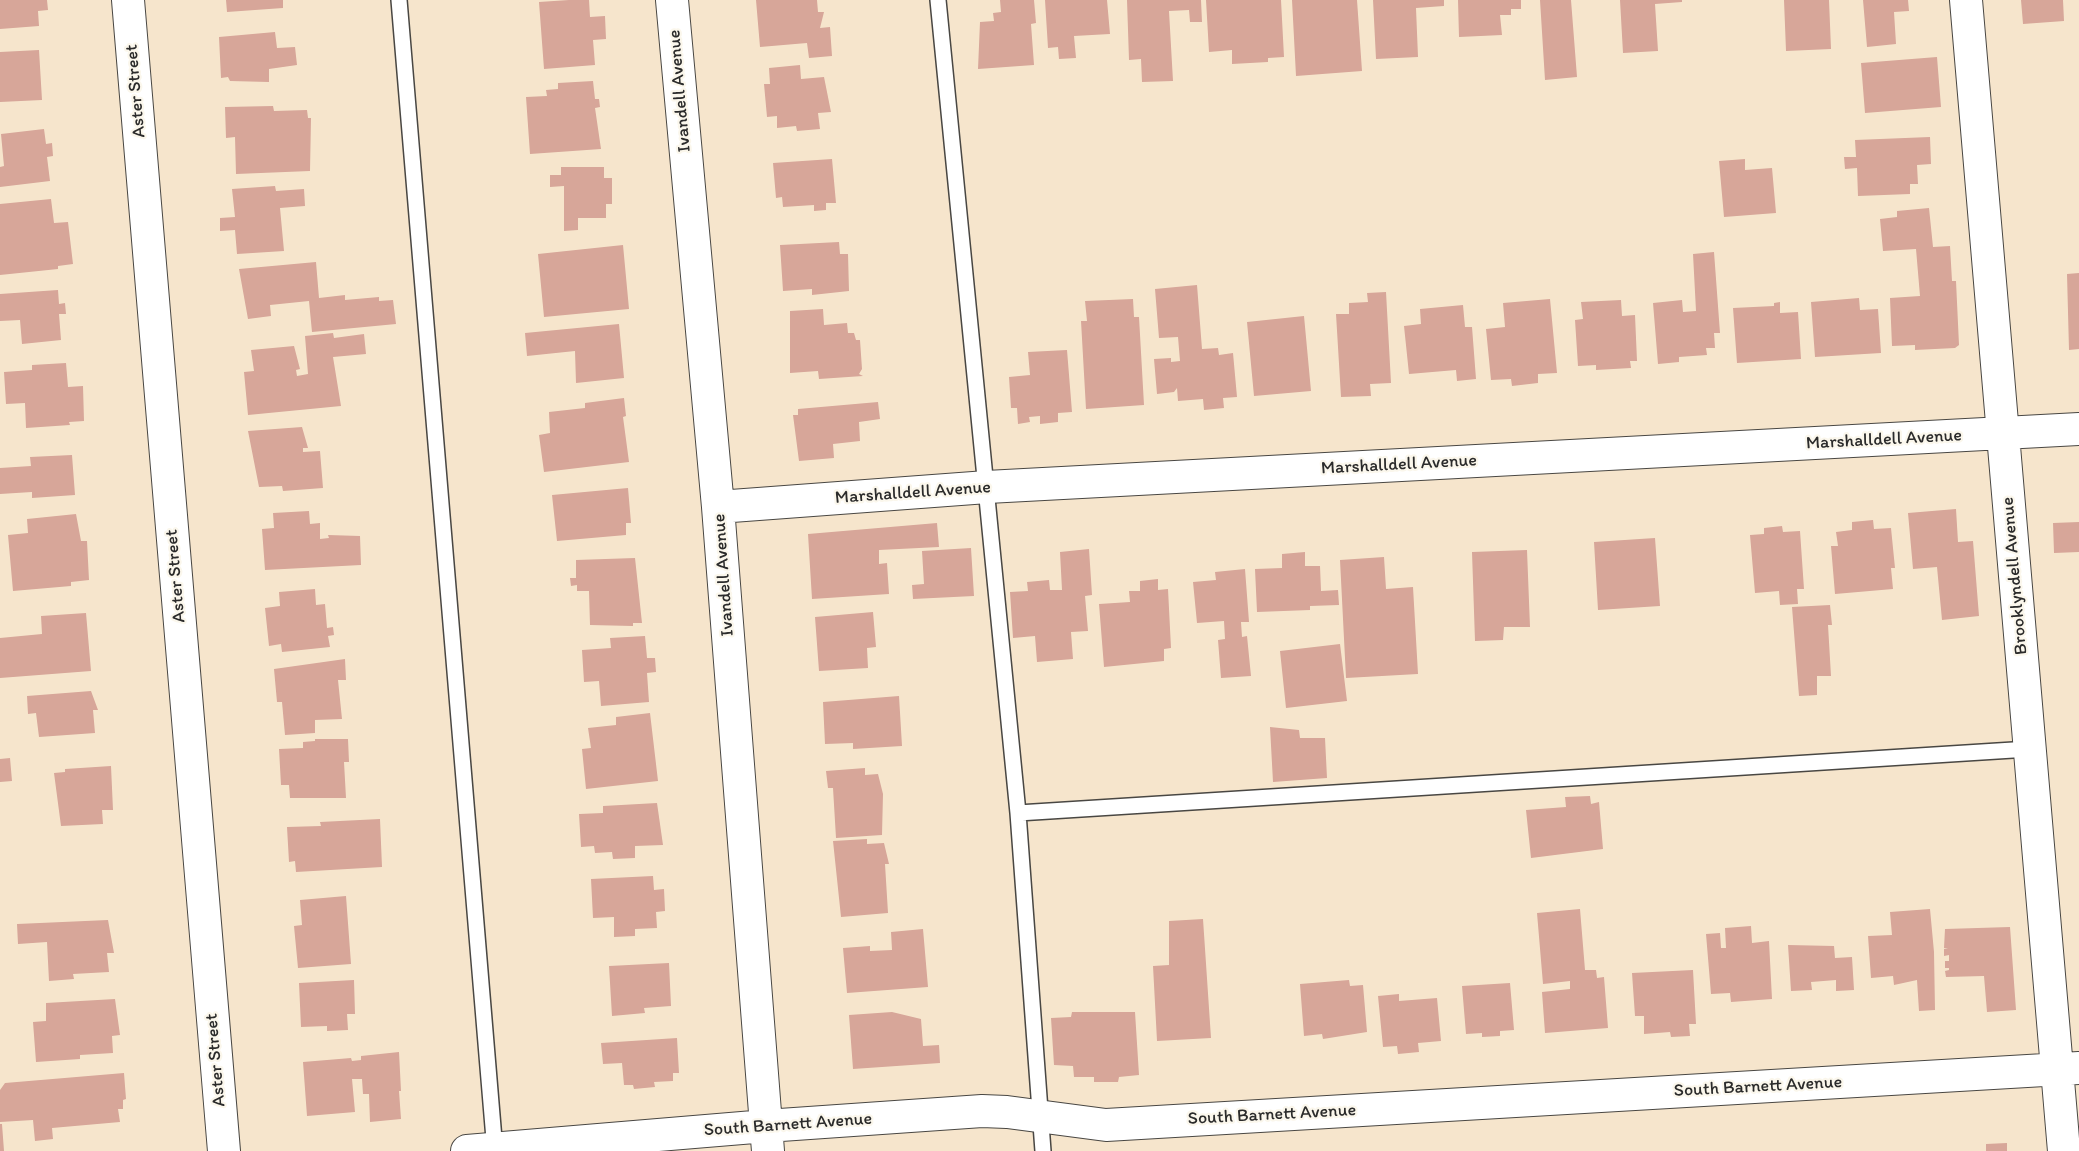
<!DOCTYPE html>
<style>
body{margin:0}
canvas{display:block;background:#f6e5cc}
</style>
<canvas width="2079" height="1151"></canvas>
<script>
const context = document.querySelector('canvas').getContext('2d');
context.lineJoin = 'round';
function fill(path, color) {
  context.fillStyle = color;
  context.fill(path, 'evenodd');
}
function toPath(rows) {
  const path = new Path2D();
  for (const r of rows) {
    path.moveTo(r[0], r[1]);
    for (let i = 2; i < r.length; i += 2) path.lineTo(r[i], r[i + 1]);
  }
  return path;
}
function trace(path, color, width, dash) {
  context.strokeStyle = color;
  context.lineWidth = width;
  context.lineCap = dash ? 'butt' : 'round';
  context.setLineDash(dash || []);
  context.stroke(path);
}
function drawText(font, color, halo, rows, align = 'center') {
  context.font = font + ' Itim,sans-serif';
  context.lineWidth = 4.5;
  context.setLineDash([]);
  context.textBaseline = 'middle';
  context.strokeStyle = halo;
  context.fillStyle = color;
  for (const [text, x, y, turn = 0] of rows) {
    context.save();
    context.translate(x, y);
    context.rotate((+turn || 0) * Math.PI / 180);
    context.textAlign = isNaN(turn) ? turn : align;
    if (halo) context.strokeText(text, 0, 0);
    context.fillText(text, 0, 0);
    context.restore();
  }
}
fill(toPath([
 [0,0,47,0,48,10,38,11,39,26,0,29],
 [226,0,283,0,283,8,227,12],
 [569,0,589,0,590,17,605,16,606,39,593,40,595,65,544,69,539,2],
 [756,0,817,0,818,12,824,12,820,28,830,27,832,56,809,58,807,43,760,47],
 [1000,0,1034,0,1036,23,1031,24,1034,65,978,69,980,22,994,21,993,13,1001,12],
 [1045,0,1107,0,1110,34,1074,36,1076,58,1059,59,1058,47,1048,48],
 [1127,0,1201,0,1202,22,1190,22,1189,10,1169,11,1173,81,1142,82,1141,59,1129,60],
 [1206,0,1281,0,1284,57,1268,58,1268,62,1232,64,1232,50,1209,52],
 [1292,0,1357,0,1362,71,1296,76],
 [1373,0,1444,0,1444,6,1416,8,1418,57,1376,59],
 [1458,0,1521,0,1521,9,1511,9,1511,15,1500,15,1502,35,1459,37],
 [1540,0,1571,0,1577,77,1545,80],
 [1620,0,1682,0,1682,2,1655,4,1658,51,1623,53],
 [1784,0,1829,0,1831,49,1786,51],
 [1863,0,1908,0,1909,11,1894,12,1896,44,1867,47],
 [2021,0,2063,0,2064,21,2023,24],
 [275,32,277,48,295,47,297,65,269,69,269,82,230,81,228,77,221,78,219,37],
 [39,50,42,100,0,102,0,52],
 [1937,57,1941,107,1865,113,1861,63],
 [800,65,801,79,824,77,831,112,818,113,820,129,797,131,796,126,777,128,777,116,767,117,764,84,770,84,769,68],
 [593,81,595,99,599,99,600,107,595,108,601,149,530,154,526,97,547,96,546,90,558,89,558,83],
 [273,106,274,111,307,110,308,118,311,118,310,171,236,174,235,137,226,138,225,107],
 [44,129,46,144,52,143,53,156,47,157,50,181,0,187,0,167,4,166,1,134],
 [1930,137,1931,164,1917,165,1918,184,1910,184,1910,194,1858,196,1857,168,1845,169,1844,157,1856,157,1855,140],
 [832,159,836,203,826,203,826,210,814,211,814,205,783,207,782,197,776,198,773,163],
 [1745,159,1745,170,1772,168,1776,213,1724,217,1719,161],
 [561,167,604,167,604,178,612,178,612,204,606,204,606,218,578,218,578,230,564,231,564,186,550,187,550,175,561,175],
 [275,186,276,191,304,189,305,206,280,208,284,251,237,254,235,230,220,231,220,218,235,217,232,189],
 [51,199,54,223,68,222,73,264,58,266,58,269,0,275,0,204],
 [1929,208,1933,247,1950,246,1952,281,1956,281,1959,345,1955,348,1915,350,1915,345,1892,346,1890,298,1920,296,1916,249,1883,251,1880,219,1897,217,1897,211],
 [839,242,840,254,848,254,849,291,812,295,812,289,783,291,780,245],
 [623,245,629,309,544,317,538,254],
 [1714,252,1720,333,1714,333,1715,348,1706,348,1707,355,1679,357,1679,362,1658,364,1653,303,1682,300,1683,312,1696,311,1693,254],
 [316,262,319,298,345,295,345,300,379,297,379,301,393,300,396,324,312,332,309,301,270,305,271,316,248,319,239,269],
 [2079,273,2079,349,2069,350,2067,274],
 [1197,285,1202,349,1218,348,1219,355,1233,353,1237,397,1223,398,1224,408,1204,410,1203,399,1178,401,1177,388,1174,392,1157,394,1154,359,1171,358,1171,362,1180,361,1178,337,1159,338,1155,289],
 [58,290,59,304,65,303,66,314,59,314,61,340,22,344,20,320,0,321,0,294],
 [1386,292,1391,383,1370,384,1371,396,1341,397,1336,314,1349,314,1349,303,1368,302,1367,293],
 [1859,298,1860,310,1878,309,1881,353,1815,357,1811,302],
 [1133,299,1134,317,1139,317,1144,405,1086,409,1081,321,1087,321,1085,301],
 [1550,299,1557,373,1538,374,1538,383,1512,386,1511,379,1491,380,1486,329,1505,327,1503,303],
 [1621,300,1622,316,1635,315,1637,361,1630,361,1631,368,1596,370,1596,365,1578,366,1575,320,1583,319,1581,302],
 [1780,302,1780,313,1798,312,1801,359,1737,363,1733,308,1774,306,1774,303],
 [1463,305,1465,327,1472,327,1476,379,1457,381,1456,370,1409,374,1404,326,1421,324,1420,309],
 [823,309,824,325,847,323,848,333,854,333,856,340,860,340,862,369,859,374,863,376,819,379,818,371,790,373,790,311],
 [1304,316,1311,391,1254,396,1247,322],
 [619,324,624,378,576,383,575,351,527,356,525,333],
 [333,333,334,338,364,334,366,354,333,357,341,406,248,415,244,372,254,371,251,350,294,346,300,369,296,370,297,376,308,374,305,336],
 [1067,350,1072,412,1058,413,1058,422,1040,424,1040,416,1029,417,1030,422,1018,424,1017,408,1011,408,1009,377,1030,375,1028,352],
 [66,363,68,387,83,386,84,421,69,422,70,425,26,428,25,403,6,404,4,372,32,370,32,365],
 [624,398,626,416,623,417,629,462,544,472,539,435,550,433,549,412,585,408,585,403],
 [878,402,880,419,859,422,860,441,833,444,834,458,799,461,793,415,798,415,798,409],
 [302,427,308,448,303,448,303,452,320,451,323,488,283,491,282,486,259,487,248,431],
 [72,455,75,495,32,498,32,492,0,494,0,468,31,466,30,457],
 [628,488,631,523,626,523,626,535,557,541,552,495],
 [1956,509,1958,542,1973,541,1979,616,1942,620,1937,567,1913,569,1908,513],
 [309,511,310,524,320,523,320,539,329,538,328,535,360,536,361,565,265,570,262,529,274,528,273,513],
 [76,514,81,541,87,541,89,580,71,582,71,586,13,591,8,535,28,533,27,519],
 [1873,520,1874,529,1891,528,1895,568,1891,568,1893,589,1835,594,1831,546,1838,546,1836,532,1852,530,1852,522],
 [2079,522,2079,552,2054,553,2053,523],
 [937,523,939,547,879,550,879,564,887,563,889,594,812,599,808,534],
 [1782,526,1783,532,1800,531,1804,589,1797,589,1798,604,1780,605,1779,591,1755,593,1750,535,1764,534,1764,528],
 [1655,538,1660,606,1598,610,1594,542],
 [971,548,974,596,913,599,912,585,924,584,922,551],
 [1089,549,1092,595,1085,596,1088,631,1071,632,1073,659,1037,662,1035,636,1013,638,1010,592,1028,591,1027,582,1049,580,1050,590,1062,590,1060,552],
 [1527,550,1530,627,1504,627,1503,640,1475,641,1472,552],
 [1305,552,1305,566,1320,566,1321,591,1338,590,1339,605,1310,606,1310,610,1257,612,1255,569,1282,568,1282,554],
 [1384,557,1386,589,1413,587,1418,674,1346,678,1340,560],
 [635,558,642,623,633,623,633,626,590,625,589,591,577,591,577,585,571,586,570,578,576,578,576,560],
 [1245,569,1249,622,1241,622,1242,637,1247,636,1251,676,1221,678,1218,640,1225,639,1224,621,1197,623,1193,582,1216,580,1215,572],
 [1158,579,1158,590,1168,589,1171,648,1164,649,1164,661,1104,667,1099,604,1130,602,1129,591,1140,591,1140,581],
 [315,589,316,605,325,604,327,628,333,627,334,635,328,636,330,647,282,652,281,644,269,646,265,608,280,606,279,592],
 [1830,605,1832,625,1828,625,1831,676,1817,676,1817,695,1799,696,1792,607],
 [873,612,876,647,867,648,868,668,819,671,815,617],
 [86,613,91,671,0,678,0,638,42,634,41,616],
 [645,636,647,658,655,658,656,672,647,673,649,702,601,706,599,681,584,682,582,650,611,648,610,638],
 [1340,644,1347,701,1286,708,1280,651],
 [345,659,346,680,338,680,342,719,315,720,315,733,285,735,282,702,277,702,274,669],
 [91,691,98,710,93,710,95,733,39,737,36,713,28,714,27,696],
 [899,696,902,746,853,749,853,743,825,744,823,702],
 [650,713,658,781,586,789,582,749,591,748,588,728,616,725,616,717],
 [1270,727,1299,730,1300,738,1325,738,1327,778,1273,782],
 [315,739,348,739,349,762,344,762,346,798,290,798,289,785,281,785,279,749,303,748,303,742,315,741],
 [10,758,12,781,0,782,0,759],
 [111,766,113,810,102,810,103,824,61,826,54,773,65,772,65,769],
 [865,768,865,775,878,774,883,794,882,835,836,838,833,788,828,788,826,771],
 [1590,796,1591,804,1599,802,1603,849,1531,858,1526,810,1566,807,1565,797],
 [657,803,663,845,635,846,635,858,613,859,612,852,595,853,594,846,581,847,579,814,603,813,603,806],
 [380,819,382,867,296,872,295,861,289,862,287,827,321,826,320,822],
 [867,839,867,844,884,843,889,864,885,864,888,913,841,917,833,841],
 [653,876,654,890,664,889,665,911,656,912,657,928,635,929,635,936,614,937,614,917,593,918,591,879],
 [346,896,351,964,298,968,294,926,302,925,300,900],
 [1580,909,1585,970,1596,970,1597,978,1604,977,1608,1028,1545,1033,1542,992,1570,989,1570,981,1543,984,1537,913],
 [1930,909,1934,952,1935,1010,1919,1011,1917,980,1894,985,1893,976,1871,978,1868,936,1892,935,1890,912],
 [1203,919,1211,1038,1157,1041,1153,966,1169,965,1169,921],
 [108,920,114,953,107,953,109,972,73,974,74,979,49,981,47,942,18,944,17,924],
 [1751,926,1752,943,1769,941,1772,999,1731,1002,1730,993,1711,994,1706,934,1720,933,1721,948,1726,948,1725,928],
 [2010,927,2016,1010,1987,1012,1984,976,1946,977,1945,971,1949,970,1949,968,1945,968,1945,961,1949,961,1949,955,1944,956,1944,949,1948,949,1944,948,1945,929],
 [923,929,928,987,847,993,843,948,870,946,870,951,892,950,891,932],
 [1788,945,1834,946,1835,958,1852,957,1854,990,1836,991,1836,980,1811,982,1812,990,1791,991],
 [669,963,671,1006,644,1008,645,1013,612,1016,609,966],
 [1693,970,1696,1024,1689,1024,1690,1036,1671,1037,1670,1032,1644,1034,1644,1016,1635,1016,1632,973],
 [354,980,355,1014,347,1014,348,1030,327,1031,327,1026,301,1027,299,983],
 [1349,980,1350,986,1363,985,1367,1032,1323,1039,1322,1034,1304,1036,1300,984],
 [1510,983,1514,1030,1500,1031,1500,1036,1482,1037,1482,1033,1466,1034,1462,986],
 [1399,994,1399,1001,1437,998,1441,1041,1418,1043,1419,1052,1398,1054,1397,1046,1383,1047,1378,996],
 [115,999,120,1035,112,1036,113,1053,80,1055,80,1059,36,1062,33,1022,46,1021,46,1003],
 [892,1012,921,1019,923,1046,939,1045,940,1063,853,1069,849,1015],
 [1072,1012,1135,1012,1139,1075,1119,1077,1118,1082,1094,1082,1094,1077,1074,1077,1073,1066,1054,1065,1051,1018,1071,1017],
 [677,1038,679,1073,673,1073,673,1081,654,1082,655,1087,634,1089,633,1085,624,1085,622,1063,603,1064,601,1043],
 [399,1052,401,1091,399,1091,401,1119,370,1122,369,1094,363,1094,362,1079,352,1079,355,1112,307,1116,303,1062,351,1058,352,1061,361,1060,361,1056],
 [124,1073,126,1099,123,1100,123,1109,118,1109,120,1122,52,1128,53,1139,35,1141,33,1120,0,1122,0,1090,5,1083],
 [0,1124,2,1124,4,1151,0,1151],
 [2007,1143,2007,1151,1986,1151,1986,1144]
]), '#d7a699');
const service = toPath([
 [399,0,495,1151],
 [938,0,1018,813,1043,1151],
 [1018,813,2029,749]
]);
const minor = toPath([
 [128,0,224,1151],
 [672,0,718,507,768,1151],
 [1966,0,2064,1151],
 [718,507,987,487,2079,429],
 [467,1151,766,1126,982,1111,1007,1112,1106,1125,2079,1068]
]);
trace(service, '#494743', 18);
trace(minor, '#494743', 34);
trace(service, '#fff', 15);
trace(minor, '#fff', 32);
drawText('18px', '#2b2b2b', '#fbf7ec', [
 ["Aster Street",136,91,-95],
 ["Ivandell Avenue",680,91,-95],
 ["Marshalldell Avenue",1884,440,-3],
 ["Marshalldell Avenue",1399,465,-3],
 ["Marshalldell Avenue",913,493,-4],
 ["Ivandell Avenue",724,575,-94],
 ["Aster Street",176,576,-95],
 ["Brooklyndell Avenue",2015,576,-95],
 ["Aster Street",216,1060,-95],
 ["South Barnett Avenue",1758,1087,-3],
 ["South Barnett Avenue",1272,1115,-3],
 ["South Barnett Avenue",788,1125,-4]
]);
</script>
